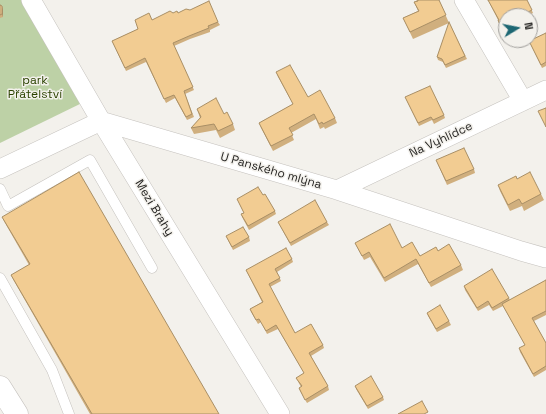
<!DOCTYPE html>
<meta charset="utf-8">
<style>
body{margin:0}
#map{position:relative;width:546px;height:414px;overflow:hidden;background:#f3f1ec;font-family:"Space Grotesk",sans-serif}
canvas{display:block}
.north{position:absolute;left:498px;top:8px;width:40px;height:40px;box-sizing:border-box;background:#f3f1ec;border:1px solid #a19f9c;border-radius:50%;rotate:80deg;font-size:11px;font-weight:700;line-height:16px;text-align:center;color:#262523}
.north::after{content:'';display:block;margin:auto;width:14px;height:18px;background:#1d6773;clip-path:polygon(50% 0,100% 100%,50% 72%,0 100%)}
</style>
<div id="map">
<canvas width="546" height="414"></canvas>
<div class="north">N</div>
</div>
<script>
const context = document.querySelector('canvas').getContext('2d');
context.lineJoin = 'round';
function fill(path, color) {
  context.fillStyle = color;
  context.fill(path, 'evenodd');
}
function toPath(rows) {
  const path = new Path2D();
  for (const r of rows) {
    path.moveTo(r[0], r[1]);
    for (let i = 2; i < r.length; i += 2) path.lineTo(r[i], r[i + 1]);
  }
  return path;
}
function trace(path, color, width, dash) {
  context.strokeStyle = color;
  context.lineWidth = width;
  context.lineCap = dash ? 'butt' : 'round';
  context.setLineDash(dash || []);
  context.stroke(path);
}
function drawText(font, color, halo, rows, align = 'center') {
  context.font = font + ' "Space Grotesk",sans-serif';
  context.lineWidth = 3;
  context.setLineDash([]);
  context.textBaseline = 'middle';
  context.strokeStyle = halo;
  context.fillStyle = color;
  for (const [text, x, y, turn = 0] of rows) {
    context.save();
    context.translate(x, y);
    context.rotate((+turn || 0) * Math.PI / 180);
    context.textAlign = isNaN(turn) ? turn : align;
    if (halo) context.strokeText(text, 0, 0);
    context.fillText(text, 0, 0);
    context.restore();
  }
}
fill(toPath([
 [0,0,24,0,84,102,0,143]
]), '#bdd1a6');
const lane = toPath([
 [0,189,8,206,90,160,152,268],
 [0,278,52,370,69,414]
]);
const street = toPath([
 [31,0,101,121,280,414],
 [464,0,523,101],
 [0,169,101,121,337,190,521,251,546,258],
 [337,190,546,90]
]);
const primary = toPath([
 [0,387,17,414]
]);
trace(lane, '#c5c2be', 11);
trace(street, '#c5c2be', 20);
trace(primary, '#c5c2be', 23);
trace(lane, '#fff', 10);
trace(street, '#fff', 19);
trace(primary, '#fff', 22);
fill(toPath([
 [416,0,439,0,449,23,467,59,446,68,443,62,438,60,437,57,449,23,413,39,403,18,418,11,414,2,417,1],
 [488,0,527,0,533,13,529,15,506,16,506,34,505,35,499,24,498,20],
 [0,5,2,6,3,10,3,17,0,18],
 [173,13,178,13,218,22,220,25,210,30,210,32,190,39,174,46,194,90,185,94,194,117,187,120,175,98,166,103,146,62,126,71,112,41,138,29,152,20],
 [530,17,534,25,530,27],
 [546,33,546,66,542,68,529,41],
 [276,72,335,118,337,123,325,129,324,127,320,129,316,119,291,133,294,140,273,151,261,128,259,123,293,104,278,77],
 [405,97,444,115,445,118,434,124,432,120,419,126],
 [197,109,224,114,233,124,235,130,220,138,216,130,194,134,191,128,200,118],
 [436,160,474,169,475,173,447,185],
 [517,179,541,194,544,200,524,211,522,206,510,211,500,191,498,185],
 [263,195,275,211,276,214,249,230,242,217,241,214,244,213,237,199],
 [2,217,219,414,90,414,14,281,11,275,29,265,5,223],
 [278,222,327,222,329,225,291,246],
 [226,236,249,237,250,241,233,250],
 [355,243,402,248,420,256,438,251,461,265,463,270,431,287,418,264,385,282,370,257,364,260],
 [292,259,293,262,277,272,281,281,270,287,295,333,323,345,324,348,311,356,328,386,329,390,307,403,300,391,299,388,301,387,296,378,304,373,278,329,267,334,261,322,258,324,251,312,250,309,262,302,246,270],
 [546,280,546,315,534,321,546,343,546,370,534,377,520,352,519,348,525,345,503,306,493,311,489,305,478,311,465,290,464,286,509,298,510,300],
 [427,313,449,321,451,325,437,332,428,316],
 [355,386,383,397,384,400,368,409,356,389]
]), '#d0af7e');
fill(toPath([
 [2,6,3,10,3,17,2,14]
]), '#a98f66');
const building = toPath([
 [418,0,439,0,446,15,410,32,403,18,419,11,414,2,418,1,418,0],
 [488,0,527,0,532,10,528,12,530,16,506,16,506,30,503,32,498,20,499,20,488,0],
 [209,1,218,22,208,26,209,28,189,36,173,43,193,87,184,91,192,114,186,117,174,95,164,99,145,58,125,68,112,41,138,29,135,20,149,13,152,20,170,11,173,13,177,11,178,13,186,9,190,10,209,1],
 [0,5,2,6,2,14,0,15,0,5],
 [530,17,533,22,530,23,530,17],
 [449,22,465,56,445,65,442,59,437,57,449,22],
 [546,33,546,62,541,65,529,41,546,33],
 [290,65,308,97,320,90,335,118,323,124,322,122,319,124,314,114,289,128,293,135,271,146,259,123,293,104,276,72,290,65],
 [430,86,444,115,433,120,431,117,418,123,405,97,430,86],
 [216,98,224,114,227,112,233,124,218,131,214,124,191,128,201,117,197,109,216,98],
 [546,108,546,127,538,111,546,108],
 [464,148,474,169,446,181,436,160,464,148],
 [79,172,219,414,92,414,11,275,30,264,2,217,79,172],
 [530,172,541,194,522,204,519,199,508,205,498,185,516,176,517,179,530,172],
 [258,187,263,195,265,194,275,211,248,226,241,214,244,213,237,199,258,187],
 [315,200,327,222,290,243,278,222,315,200],
 [390,224,402,248,412,242,420,256,436,247,438,251,449,244,461,265,429,283,416,259,384,278,369,252,362,256,355,243,390,224],
 [243,227,249,237,232,247,226,236,243,227],
 [286,248,292,259,275,269,280,278,269,284,295,333,311,324,323,345,309,353,328,386,305,400,299,388,302,386,296,378,304,373,276,325,266,331,259,319,256,320,250,309,263,302,246,270,286,248],
 [492,269,509,298,492,308,488,301,477,308,464,286,492,269],
 [546,280,546,311,532,318,546,343,546,366,533,374,519,348,525,345,502,304,546,280],
 [440,305,449,321,436,329,427,313,440,305],
 [371,376,383,397,367,406,355,386,371,376],
 [422,401,428,412,424,414,398,414,422,401]
]);
fill(building, '#f2cc92');
trace(building, '#a98f66', 1);
drawText('12px', '#2b4200', '#f3f1ec', [
 ["park",35,81],
 ["Přátelství",35,95]
]);
drawText('12px', '#262523', '#f3f1ec', [
 ["Na Vyhlídce",441,140,-25],
 ["U Panského mlýna",271,171,16],
 ["Mezi Brahy",154,208,59]
]);
</script>
